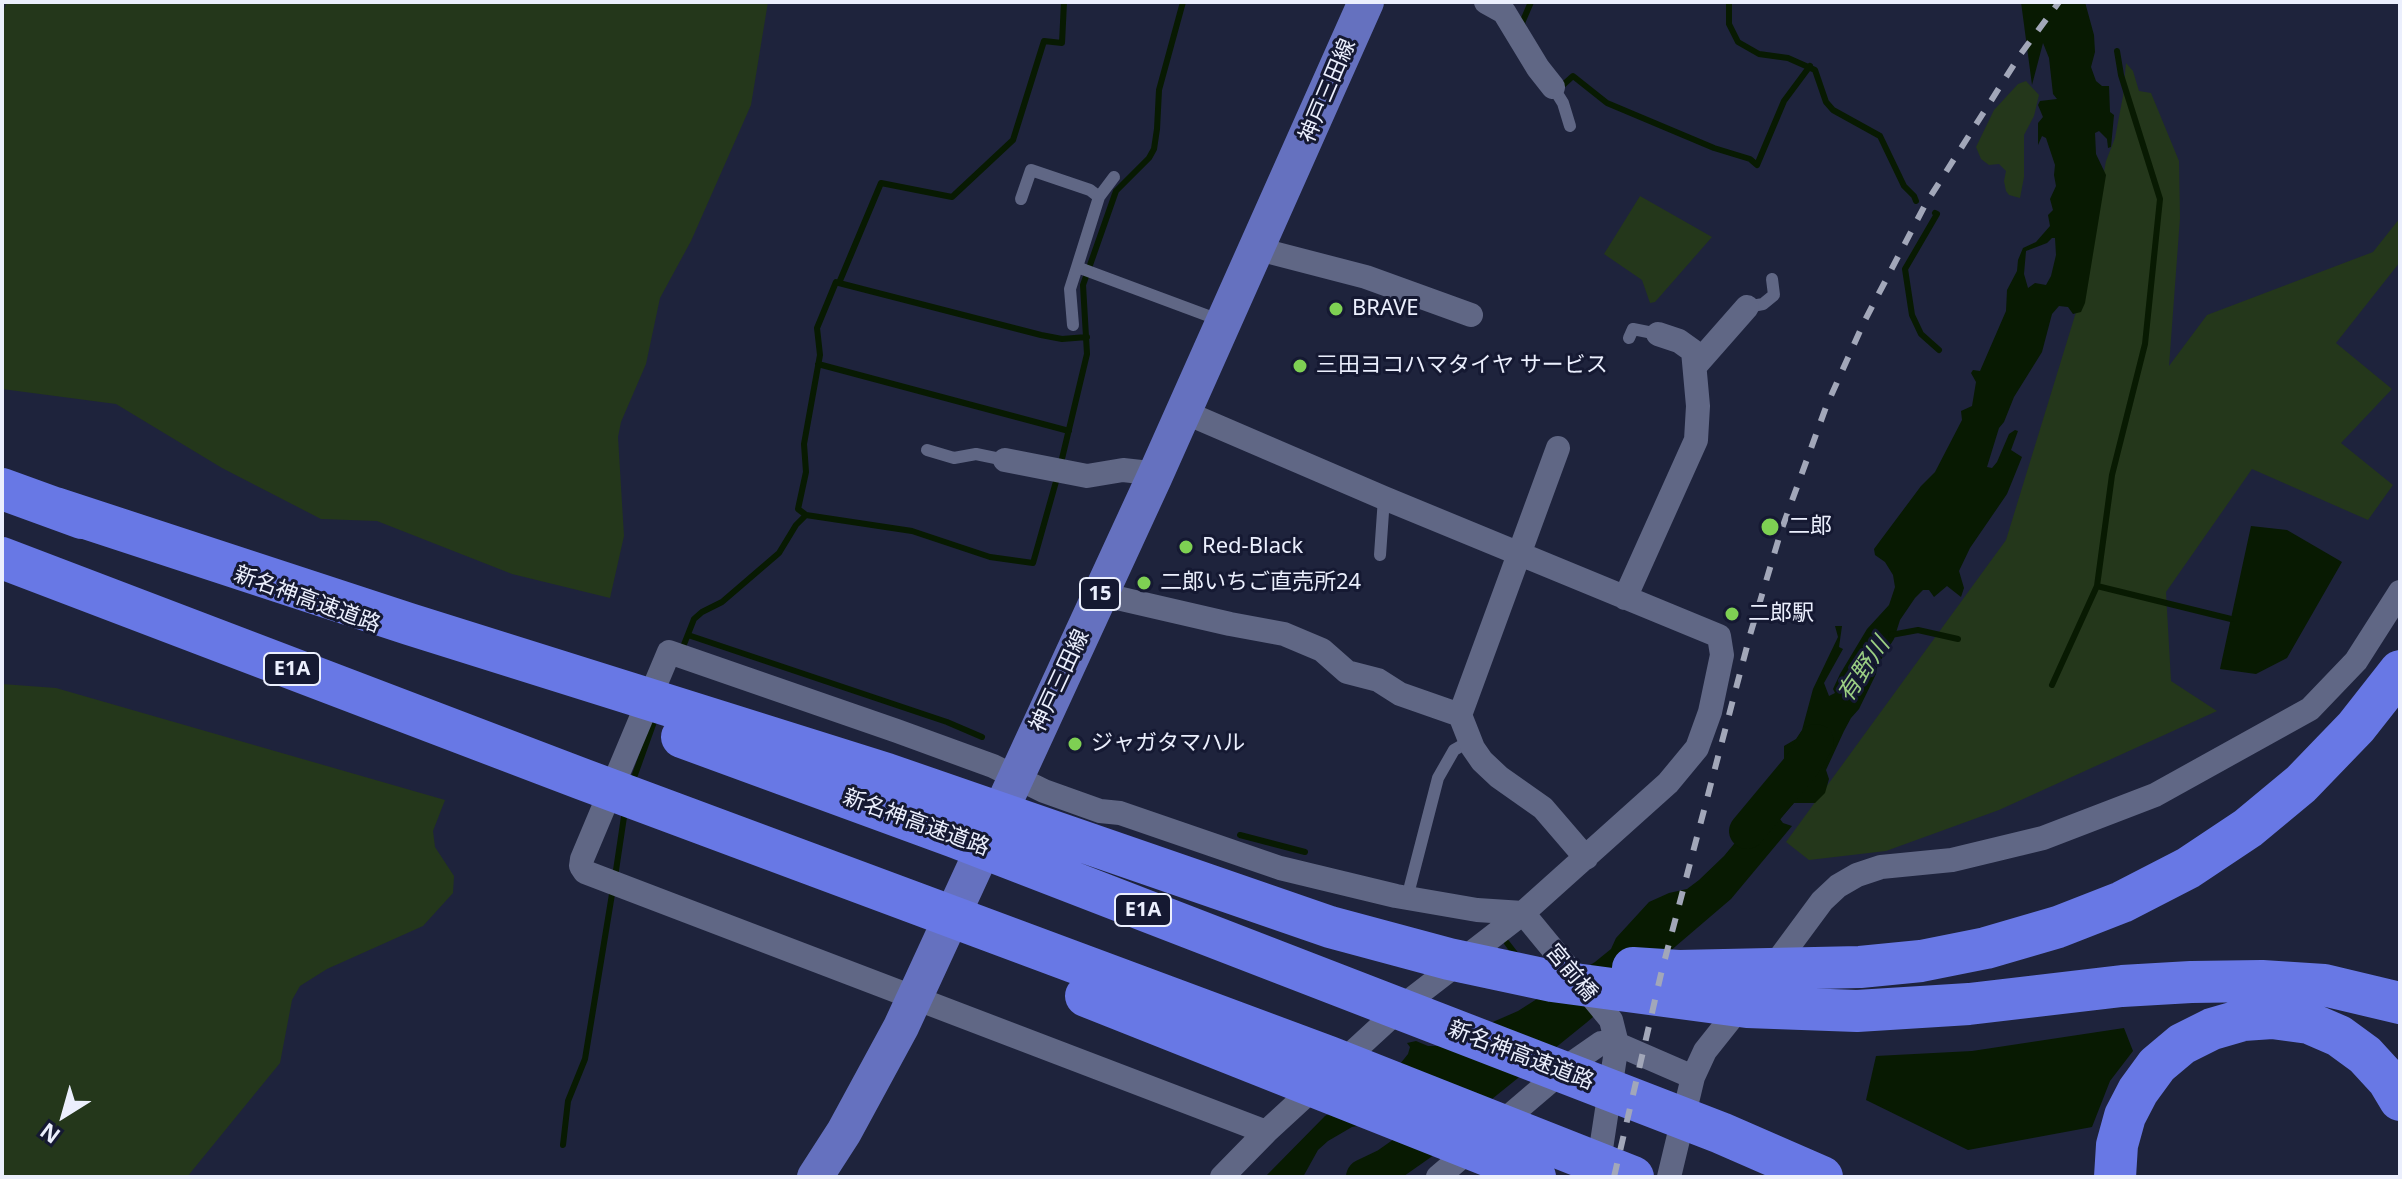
<!DOCTYPE html>
<meta charset="utf-8">
<style>
body{margin:0}
#map{position:relative;width:2402px;height:1179px;overflow:hidden;background:#1e233c;font-family:"Noto Sans",sans-serif}
canvas{display:block}
.frame{position:absolute;inset:0;border:4px solid #ebeffd;pointer-events:none}
.north{position:absolute;left:24px;top:1075px;width:80px;height:80px;-webkit-text-stroke:6px #151932;paint-order:stroke;rotate:217deg;font-size:22px;font-weight:700;line-height:32px;text-align:center;color:#ebeffd}
.north::after{content:'';display:block;margin:auto;width:28px;height:36px;background:#ebeffd;clip-path:polygon(50% 0,100% 100%,50% 72%,0 100%)}
</style>
<div id="map">
<canvas width="2402" height="1179"></canvas>
<div class="frame"></div>
<div class="north">N</div>
</div>
<script>
const context = document.querySelector('canvas').getContext('2d');
context.lineJoin = 'round';
function fill(path, color) {
  context.fillStyle = color;
  context.fill(path, 'evenodd');
}
function toPath(rows) {
  const path = new Path2D();
  for (const r of rows) {
    path.moveTo(r[0], r[1]);
    for (let i = 2; i < r.length; i += 2) path.lineTo(r[i], r[i + 1]);
  }
  return path;
}
function trace(path, color, width, dash) {
  context.strokeStyle = color;
  context.lineWidth = width;
  context.lineCap = dash ? 'butt' : 'round';
  context.setLineDash(dash || []);
  context.stroke(path);
}
function drawText(font, color, halo, rows, align = 'center') {
  context.font = font + ' "Noto Sans","Noto Sans JP",sans-serif';
  context.lineWidth = 6;
  context.setLineDash([]);
  context.textBaseline = 'middle';
  context.strokeStyle = halo;
  context.fillStyle = color;
  for (const [text, x, y, turn = 0] of rows) {
    context.save();
    context.translate(x, y);
    context.rotate((+turn || 0) * Math.PI / 180);
    context.textAlign = isNaN(turn) ? turn : align;
    if (halo) context.strokeText(text, 0, 0);
    context.fillText(text, 0, 0);
    context.restore();
  }
}
fill(toPath([
 [7,2,768,2,751,105,691,241,660,298,646,364,621,422,618,437,624,536,610,598,512,574,377,521,321,519,222,468,116,404,2,389,2,14],
 [2126,63,2133,71,2139,91,2151,93,2179,161,2180,218,2169,366,2207,315,2373,252,2400,218,2400,262,2336,343,2392,389,2341,443,2393,485,2368,520,2252,469,2166,592,2171,681,2217,711,1999,810,1886,851,1809,860,1786,842,2006,540,2080,299,2106,161,2115,138,2123,96],
 [2026,81,2039,95,2034,116,2024,135,2024,177,2020,198,2009,195,2006,191,2004,181,2006,171,1999,164,1989,165,1981,159,1976,147,1994,110,2018,84],
 [1640,196,1712,237,1655,302,1650,303,1642,280,1604,254],
 [2,684,56,688,445,800,433,831,435,847,454,876,453,893,423,926,327,969,300,986,292,1000,280,1063,187,1177,2,1177]
]), '#24371b');
fill(toPath([
 [2021,2,2085,2,2094,35,2095,52,2091,67,2096,81,2102,86,2109,86,2110,112,2114,115,2111,147,2108,148,2107,139,2099,131,2095,133,2096,154,2106,175,2085,303,2081,312,2073,314,2068,307,2059,306,2052,314,2042,352,2014,397,2004,422,1999,428,1987,467,1992,468,1997,462,2009,434,2015,430,2018,431,2011,450,2022,457,2007,494,1970,548,1959,571,1964,588,1961,597,1947,586,1934,597,1929,590,1923,590,1915,598,1900,620,1894,639,1877,666,1876,674,1859,709,1851,718,1844,731,1826,770,1829,779,1825,793,1815,803,1794,803,1780,819,1783,823,1792,826,1731,899,1586,1023,1471,1116,1383,1121,1352,1127,1328,1141,1318,1150,1303,1177,1265,1177,1325,1116,1343,1106,1400,1064,1408,1054,1410,1047,1407,1043,1416,1041,1428,1046,1438,1046,1518,1011,1595,962,1611,949,1616,938,1649,902,1669,893,1687,889,1699,880,1724,856,1763,809,1775,792,1781,793,1786,787,1792,770,1784,762,1784,746,1796,739,1802,730,1813,689,1838,637,1835,626,1842,626,1839,647,1843,649,1824,683,1829,696,1835,693,1833,689,1840,674,1867,629,1889,605,1895,587,1893,575,1885,562,1875,555,1874,549,1921,486,1935,472,1962,420,1961,411,1972,406,1976,382,1971,373,1973,370,1980,371,2006,311,2007,290,2017,271,2018,260,2023,248,2036,242,2050,226,2048,215,2053,210,2050,199,2056,186,2054,175,2055,165,2046,138,2042,136,2038,145,2038,123,2043,117,2038,105,2040,101,2057,99,2053,94,2049,58,2043,43,2032,85],
 [2052,238,2055,238,2056,255,2051,276,2046,285,2035,283,2028,288,2024,274,2026,251,2047,243],
 [2251,526,2287,530,2342,562,2287,658,2256,674,2220,669],
 [2124,1028,2133,1051,2110,1081,2092,1127,1968,1150,1866,1100,1876,1056,1972,1051]
]), '#081a02');
trace(toPath([
 [1729,2,1729,24,1738,42,1759,54,1788,58,1815,70,1826,102,1833,110,1880,136,1904,186,1914,196,1916,201],
 [1524,28,1522,23,1531,2],
 [1563,85,1573,76,1607,103,1714,148,1750,159,1757,165,1784,101,1810,66],
 [1935,213,1937,214,1905,269,1912,315,1921,334,1939,350],
 [839,283,1041,335,1062,339,1087,337],
 [818,364,1069,431],
 [1060,467,1087,354,1083,285,1116,191,1149,158,1154,149,1157,129,1159,90,1183,2],
 [806,515,798,509,806,472,804,444,820,355,817,328,836,282,839,283,881,183,952,197,1013,140,1044,41,1062,43,1064,2],
 [2097,586,2112,475,2145,344,2160,199,2121,75,2117,51],
 [688,635,947,722,982,737],
 [1891,635,1918,630,1958,639],
 [681,652,694,619,702,612,722,602,779,553,796,525,806,515,912,531,990,557,1033,563,1057,478],
 [2052,685,2097,586,2231,619],
 [632,783,655,719],
 [1240,835,1305,852],
 [615,877,625,810],
 [1507,943,1517,956],
 [563,1145,568,1101,585,1059,613,888]
]), '#081a02', 6);
trace(toPath([
 [1747,831,1802,765,1816,742],
 [1364,1177,1387,1166,1451,1121]
]), '#081a02', 36);
trace(toPath([
 [1553,87,1563,103,1570,126],
 [1114,177,1099,197,1077,267,1222,321],
 [1021,199,1031,170,1090,190,1099,197],
 [1747,307,1763,304,1774,295,1772,279],
 [1073,325,1070,289,1077,267],
 [1629,338,1633,329,1658,334],
 [927,450,954,458,976,454,1005,460],
 [1380,555,1384,498],
 [1407,898,1438,778,1454,750,1470,741]
]), '#606785', 12);
trace(toPath([
 [1486,2,1504,12,1538,68,1553,87],
 [1258,249,1366,277,1471,315],
 [1696,365,1747,307],
 [1184,412,1384,498,1719,636,1722,655,1710,712,1697,748,1668,783,1523,913,1404,1005,1266,1132,1222,1177],
 [1558,448,1460,715,1473,748,1482,761,1499,777,1543,808,1586,858],
 [1005,460,1087,476,1123,470,1141,472,1154,478],
 [1100,594,1230,624,1284,634,1322,650,1347,672,1378,680,1400,694,1460,715],
 [1625,598,1696,440,1698,406,1693,351,1679,341,1658,334],
 [1768,974,1822,901,1838,886,1857,875,1881,867,1952,860,2043,838,2155,795,2310,709,2356,661,2400,592],
 [1266,1132,585,872,581,866,582,859,669,652,897,731,993,766,1044,791,1100,811,1120,813,1280,868,1396,896,1477,910,1523,913,1611,1020,1617,1044,1597,1175],
 [1438,1177,1568,1066,1601,1043,1617,1044,1693,1077,1705,1051,1744,1002],
 [1669,1177,1693,1077]
]), '#606785', 24);
trace(toPath([
 [815,1177,844,1132,901,1027,1154,478,1366,2]
]), '#6571bf', 36);
trace(toPath([
 [2,489,82,518],
 [55,508,409,624,887,774,1330,927,1449,959,1552,981,1747,1007,1857,1011,1969,1004,2122,986,2191,982,2262,981,2324,985,2400,1003],
 [2,558,582,779,1329,1057,1633,1177],
 [682,737,955,837,1721,1133,1822,1177],
 [1633,968,1679,971,1860,967,1921,961,1986,948,2058,927,2122,902,2188,868,2248,828,2301,784,2356,727,2400,671],
 [1086,996,1507,1163,1535,1177],
 [2115,1177,2117,1145,2125,1116,2138,1091,2157,1065,2182,1044,2212,1029,2243,1020,2272,1018,2309,1023,2339,1036,2365,1055,2388,1080,2400,1100]
]), '#6878e5', 42);
trace(toPath([
 [1614,1177,1661,974,1750,635,1781,531,1826,407,1864,322,1925,205,2020,55,2059,2]
]), '#a2a7b9', 6, [14, 14]);
for (const [x, y, r, color] of [
 [1336,309,8,"#7ed053"],
 [1300,366,8,"#7ed053"],
 [1770,527,10,"#7ed053"],
 [1186,547,8,"#7ed053"],
 [1144,583,8,"#7ed053"],
 [1732,614,8,"#7ed053"],
 [1075,744,8,"#7ed053"]
]) {
  const dot = new Path2D();
  dot.arc(x, y, r, 0, 2 * Math.PI);
  context.fillStyle = color;
  context.fill(dot);
  trace(dot, '#151932', 3);
}
for (const [x, y, w] of [
 [1100,594,40],
 [292,669,56],
 [1143,910,56]
]) {
  const box = new Path2D();
  box.roundRect(x - w / 2, y - 16, w, 32, 6);
  context.fillStyle = '#151932';
  context.fill(box);
  trace(box, '#ebeffd', 2);
}
drawText('bold 20px', '#ebeffd', null, [
 ["15",1100,594],
 ["E1A",292,669],
 ["E1A",1143,910]
]);
drawText('22px', '#ebeffd', '#151932', [
 ["神戸三田線",1328,91,-67],
 ["新名神高速道路",307,600,20],
 ["神戸三田線",1060,681,-65],
 ["新名神高速道路",916,823,20],
 ["宮前橋",1571,973,50],
 ["新名神高速道路",1521,1056,21]
]);
drawText('22px', '#ebeffd', '#151932', [
 ["BRAVE",1352,309],
 ["三田ヨコハマタイヤ サービス",1316,366],
 ["二郎",1788,527],
 ["Red-Black",1202,547],
 ["二郎いちご直売所24",1160,583],
 ["二郎駅",1748,614],
 ["ジャガタマハル",1091,744]
], 'left');
drawText('italic 24px', '#9bcf83', '#151932', [
 ["有野川",1864,670,-56]
]);
</script>
